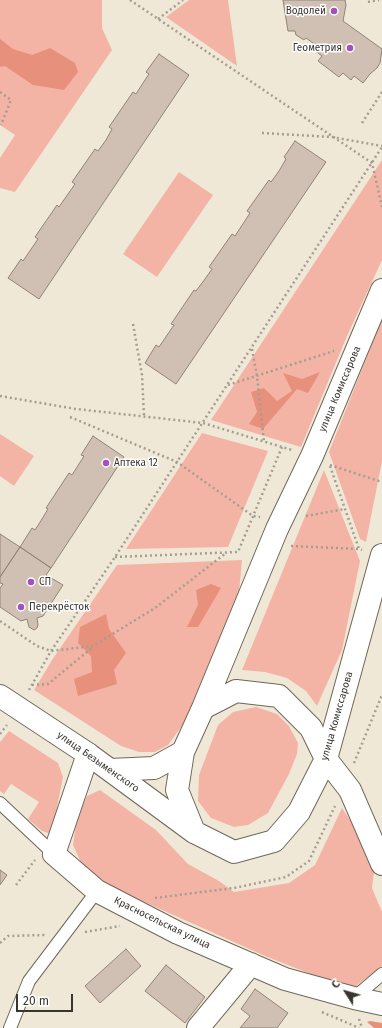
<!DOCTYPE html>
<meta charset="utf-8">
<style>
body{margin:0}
#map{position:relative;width:382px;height:1028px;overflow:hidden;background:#f0e8d7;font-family:"Fira Sans",sans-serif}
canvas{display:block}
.north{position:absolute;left:326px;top:972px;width:40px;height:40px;-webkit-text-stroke:3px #fff;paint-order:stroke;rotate:307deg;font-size:11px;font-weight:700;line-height:16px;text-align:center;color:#38352f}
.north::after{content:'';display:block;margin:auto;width:14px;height:18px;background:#38352f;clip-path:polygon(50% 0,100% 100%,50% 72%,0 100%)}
.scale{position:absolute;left:16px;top:994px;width:57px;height:18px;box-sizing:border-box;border:2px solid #38352f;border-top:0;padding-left:5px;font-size:12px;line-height:14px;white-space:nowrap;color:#38352f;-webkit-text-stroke:3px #fff;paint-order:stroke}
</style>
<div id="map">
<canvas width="382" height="1028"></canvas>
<div class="north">С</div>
<div class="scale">20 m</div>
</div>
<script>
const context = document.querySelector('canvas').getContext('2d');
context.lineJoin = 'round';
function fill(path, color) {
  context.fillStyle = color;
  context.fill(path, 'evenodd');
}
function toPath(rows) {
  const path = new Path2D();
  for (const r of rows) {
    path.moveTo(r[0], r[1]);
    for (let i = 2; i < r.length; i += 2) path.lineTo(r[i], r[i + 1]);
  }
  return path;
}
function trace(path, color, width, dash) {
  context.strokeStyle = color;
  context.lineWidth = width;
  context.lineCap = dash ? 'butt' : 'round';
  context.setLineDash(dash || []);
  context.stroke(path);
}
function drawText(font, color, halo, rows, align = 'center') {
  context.font = font + ' "Fira Sans",sans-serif';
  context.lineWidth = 3;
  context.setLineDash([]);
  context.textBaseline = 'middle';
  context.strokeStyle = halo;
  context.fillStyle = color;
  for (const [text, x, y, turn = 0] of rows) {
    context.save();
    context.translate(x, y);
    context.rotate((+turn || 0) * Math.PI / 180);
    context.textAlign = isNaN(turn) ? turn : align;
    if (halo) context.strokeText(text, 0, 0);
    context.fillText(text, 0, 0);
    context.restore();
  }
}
fill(toPath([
 [0,0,102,0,102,28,112,50,15,192,0,188,0,158,15,135,0,125],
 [189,0,228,0,237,66,166,17],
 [382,160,382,260,347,336,301,447,211,420],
 [179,172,213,195,157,277,123,254],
 [382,319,382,461,366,542,360,539,329,452],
 [202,433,268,451,228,547,126,549],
 [0,434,34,456,14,486,0,476],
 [324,470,360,561,342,650,317,706,306,691,287,678,265,672,242,670],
 [242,560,239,592,184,723,168,745,155,752,139,752,121,746,34,690,52,660,117,565],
 [256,707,277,714,289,726,298,743,297,754,289,774,268,813,248,825,234,827,211,818,198,801,199,775,218,725,233,712],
 [9,731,58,763,63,777,53,828,48,833,42,831,28,819,39,802,11,784,4,794,0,791,0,742],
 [100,790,156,830,188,864,219,881,234,892,289,883,315,865,342,808,352,823,374,872,372,888,382,912,382,966,351,990,265,956,102,883,83,867,73,845,77,818,87,796]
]), '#f4b4a5');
fill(toPath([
 [0,39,13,49,32,55,50,48,75,63,78,72,64,90,33,85,5,66,0,67],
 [320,372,308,393,297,389,263,429,249,424,257,412,251,392,264,388,277,401,292,391,283,373,302,379],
 [211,584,221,588,198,627,187,627,198,605,196,590],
 [106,614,109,629,126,653,114,670,117,684,78,696,74,679,92,672,91,656,78,643,80,627],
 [370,1021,382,1023,382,1028,374,1028,367,1022]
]), '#e7907b');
const building = toPath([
 [283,0,345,0,346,5,343,21,382,49,380,63,377,68,370,74,363,83,354,76,351,80,343,73,339,77,318,61,322,56,314,50,317,46,306,38,304,40,296,35,295,31,288,31,283,0],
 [159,54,189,75,39,299,8,278,21,259,23,261,38,239,35,237,57,205,59,207,68,194,75,184,72,182,95,149,98,151,106,140,112,129,109,127,133,92,136,94,143,83,149,74,146,72,159,54],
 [295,141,326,162,176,384,145,363,156,345,159,347,174,325,171,324,194,290,196,291,205,279,212,269,209,267,232,234,235,236,250,213,247,211,269,180,271,182,279,171,286,159,284,157,295,141],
 [93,436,124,457,51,568,20,547,32,528,35,530,42,519,48,509,46,508,69,473,72,475,84,456,81,455,93,436],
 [0,534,20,547,0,577,0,534],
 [20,547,51,568,46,575,63,585,43,616,37,618,38,625,37,628,34,630,29,627,27,619,21,621,0,607,0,588,3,584,0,583,0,577,20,547],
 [0,870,7,875,0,885,0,870],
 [126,949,141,966,100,1003,85,986,126,949],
 [166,965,205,997,185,1023,145,991,166,965],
 [255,989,288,1013,277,1028,240,1028,250,1016,241,1009,255,989]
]);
fill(building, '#d0c0b4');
trace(building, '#918377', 1);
const service = toPath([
 [0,803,54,854],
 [354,998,382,974],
 [10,1028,29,981,97,891]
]);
const minor = toPath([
 [88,754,54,854,97,891,178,933,285,979,354,998,382,1004],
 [326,759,350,790,382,864],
 [198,1028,251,964]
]);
const secondary = toPath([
 [0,696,88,754,194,832,234,852,274,841,299,812,326,759,382,555],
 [203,708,236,691,279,696,311,728,326,759],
 [110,770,154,768,183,752],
 [194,832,177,790,183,752,203,708,277,529,312,456,382,290]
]);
trace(service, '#6f6859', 14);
trace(minor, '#6f6859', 24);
trace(secondary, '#6f6859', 24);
trace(toPath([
 [130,0,372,163,382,207],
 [368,2,379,0],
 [158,19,183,0],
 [0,92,11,100,1,125],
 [362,123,382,92],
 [262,133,332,137,382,146],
 [133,324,142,375,144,416],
 [252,349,257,376,264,442],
 [228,385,334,351],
 [0,396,76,409,203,423,292,450],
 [70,417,177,462,253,516,260,517],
 [330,465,382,482],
 [330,466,359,549,362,550],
 [306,516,345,509],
 [291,546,359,549],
 [115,557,238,552,282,447],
 [0,621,37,646,51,651,93,646,155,608,226,553],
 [32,685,48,684,93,647],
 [29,690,51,651,115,557,382,147],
 [0,734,7,725],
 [354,763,382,695],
 [16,885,35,860],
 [155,898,234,888,286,877,309,861,335,806],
 [85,932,120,926],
 [0,943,8,936,45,935],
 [322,1012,359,1028],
 [359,1019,362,1028]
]), '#a49e91', 2.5, [2, 3]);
trace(service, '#fff', 12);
trace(minor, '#fff', 22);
trace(secondary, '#fff', 22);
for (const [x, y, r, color] of [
 [334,11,4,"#a251c1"],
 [350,48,4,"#a251c1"],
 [106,463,4,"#a251c1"],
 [31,582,4,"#a251c1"],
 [21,607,4,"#a251c1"]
]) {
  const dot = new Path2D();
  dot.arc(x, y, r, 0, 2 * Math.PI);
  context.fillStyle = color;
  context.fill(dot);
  trace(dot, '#fff', 1.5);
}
drawText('10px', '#38352f', '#fff', [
 ["Водолей",326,11,"right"],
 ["Геометрия",342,48,"right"],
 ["Аптека 12",114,463],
 ["СП",39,582],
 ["Перекрёсток",29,607]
], 'left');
drawText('10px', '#38352f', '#fff', [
 ["улица Комиссарова",340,389,-67],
 ["улица Комиссарова",337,716,-74],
 ["улица Безыменского",98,762,35],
 ["Красносельская улица",162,923,26]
]);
</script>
